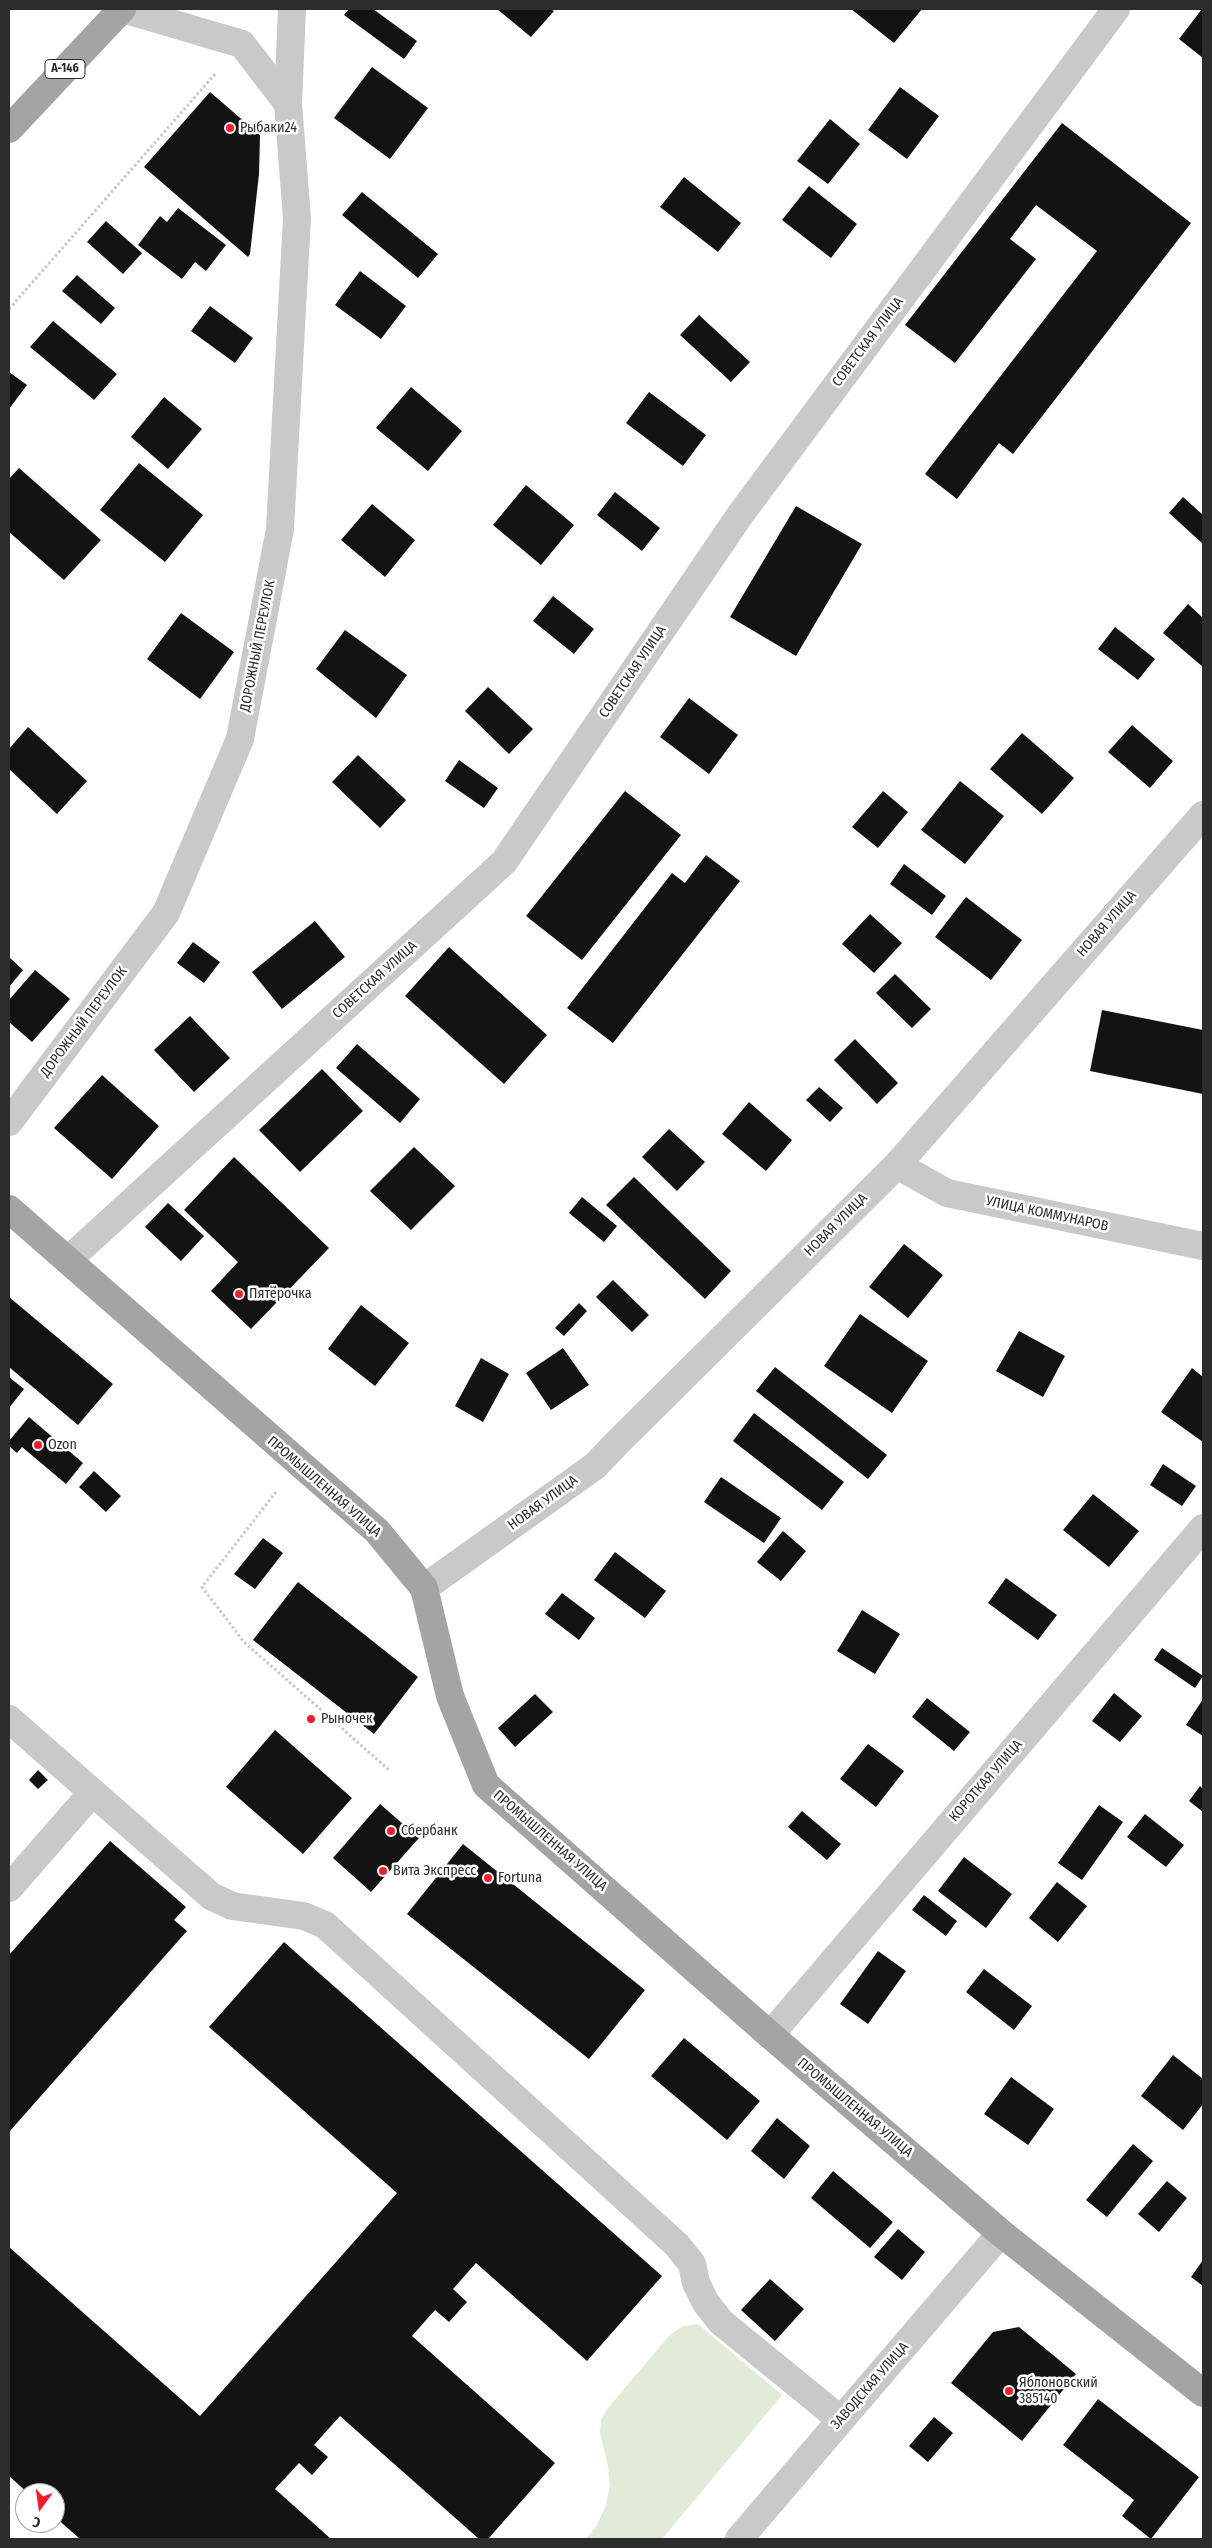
<!DOCTYPE html>
<meta charset="utf-8">
<style>
body{margin:0}
#map{position:relative;width:1212px;height:2548px;overflow:hidden;background:#fff;font-family:"Fira Sans Condensed",sans-serif}
canvas{display:block}
.frame{position:absolute;inset:0;border:10px solid #2c2c2c;pointer-events:none}
.north{position:absolute;left:15px;top:2483px;width:50px;height:50px;box-sizing:border-box;background:#fff;border:1px solid #ababab;border-radius:50%;rotate:194deg;font-size:14px;font-weight:700;line-height:20px;text-align:center;color:#2c2c2c}
.north::after{content:'';display:block;margin:auto;width:18px;height:22px;background:#f41c29;clip-path:polygon(50% 0,100% 100%,50% 72%,0 100%)}
</style>
<div id="map">
<canvas width="1212" height="2548"></canvas>
<div class="frame"></div>
<div class="north">С</div>
</div>
<script>
const context = document.querySelector('canvas').getContext('2d');
context.lineJoin = 'round';
function fill(path, color) {
  context.fillStyle = color;
  context.fill(path, 'evenodd');
}
function toPath(rows) {
  const path = new Path2D();
  for (const r of rows) {
    path.moveTo(r[0], r[1]);
    for (let i = 2; i < r.length; i += 2) path.lineTo(r[i], r[i + 1]);
  }
  return path;
}
function trace(path, color, width, dash) {
  context.strokeStyle = color;
  context.lineWidth = width;
  context.lineCap = dash ? 'butt' : 'round';
  context.setLineDash(dash || []);
  context.stroke(path);
}
function drawText(font, color, halo, rows, align = 'center') {
  context.font = font + ' "Fira Sans Condensed",sans-serif';
  context.lineWidth = 5;
  context.setLineDash([]);
  context.textBaseline = 'middle';
  context.strokeStyle = halo;
  context.fillStyle = color;
  for (const [text, x, y, turn = 0] of rows) {
    context.save();
    context.translate(x, y);
    context.rotate((+turn || 0) * Math.PI / 180);
    context.textAlign = isNaN(turn) ? turn : align;
    if (halo) context.strokeText(text, 0, 0);
    context.fillText(text, 0, 0);
    context.restore();
  }
}
fill(toPath([
 [698,2324,782,2395,662,2539,586,2539,597,2525,605,2507,610,2486,608,2467,600,2432,601,2420,607,2409,670,2335,683,2326]
]), '#e2ebd7');
fill(toPath([
 [349,9,373,9,417,41,404,59,344,15],
 [497,9,550,9,554,11,531,37],
 [851,9,922,9,894,43],
 [1202,9,1203,9,1203,58,1179,39],
 [372,67,428,108,390,159,334,118],
 [900,87,939,116,907,159,868,130],
 [210,92,260,135,259,174,250,254,248,257,144,167],
 [830,119,860,144,828,184,797,161],
 [1062,123,1191,223,1013,454,999,443,957,499,925,474,1097,251,1036,205,1010,239,1036,259,955,363,905,325],
 [684,177,741,223,718,252,660,207],
 [809,186,857,224,831,258,782,220],
 [362,192,438,254,418,278,342,215],
 [178,208,226,245,206,271,195,262,182,279,138,245,160,216,167,222],
 [106,221,142,253,123,274,87,242],
 [360,271,406,306,381,339,335,305],
 [77,275,115,308,101,324,62,291],
 [210,306,253,338,235,363,191,331],
 [699,315,750,362,731,382,680,335],
 [53,321,117,374,94,400,30,347],
 [9,372,27,385,9,409],
 [411,387,462,431,428,471,376,428],
 [649,392,706,435,683,466,626,423],
 [164,397,202,429,168,469,131,437],
 [139,463,203,515,165,562,100,510],
 [19,468,101,540,64,580,9,532,9,479],
 [526,485,574,525,541,565,493,525],
 [615,492,660,528,642,551,597,515],
 [1183,497,1203,515,1203,544,1169,513],
 [372,504,415,540,385,577,341,540],
 [796,506,862,544,796,656,730,617],
 [553,596,594,629,574,654,533,621],
 [1188,604,1203,618,1203,667,1163,633],
 [181,613,234,652,200,699,147,659],
 [1115,627,1155,659,1138,680,1098,649],
 [345,630,407,675,376,718,316,669],
 [488,687,533,729,509,754,465,711],
 [689,698,738,735,709,774,660,737],
 [1132,725,1173,761,1150,788,1108,752],
 [28,727,87,781,57,814,9,769,9,749],
 [1022,733,1074,778,1042,814,990,769],
 [358,755,406,800,380,828,332,782],
 [459,760,498,788,484,808,445,781],
 [960,781,1004,816,965,864,921,830],
 [625,791,681,835,582,960,526,916],
 [883,791,908,812,878,848,852,827],
 [706,855,740,881,613,1043,567,1008,672,873,685,883],
 [904,864,946,896,932,915,890,884],
 [966,897,1022,940,991,980,935,937],
 [870,914,902,943,874,973,842,944],
 [315,921,345,957,282,1009,252,972],
 [193,942,220,962,204,983,177,963],
 [449,947,547,1035,504,1084,405,996],
 [9,957,23,970,9,987],
 [35,970,70,999,32,1042,9,1022,9,1000],
 [895,974,931,1009,912,1028,876,993],
 [1102,1010,1203,1030,1203,1094,1090,1071],
 [190,1016,230,1058,194,1092,154,1050],
 [855,1039,898,1083,877,1104,834,1060],
 [357,1044,420,1099,400,1123,336,1068],
 [322,1069,363,1111,300,1172,259,1130],
 [102,1075,159,1126,112,1179,54,1128],
 [819,1087,843,1108,830,1122,806,1100],
 [749,1102,792,1140,766,1171,722,1134],
 [669,1129,705,1162,677,1191,642,1157],
 [414,1147,455,1186,411,1230,370,1191],
 [234,1157,329,1248,251,1329,211,1291,238,1262,184,1210],
 [634,1177,731,1271,705,1299,606,1205],
 [582,1197,617,1226,604,1242,569,1213],
 [168,1203,204,1236,181,1261,145,1227],
 [904,1244,943,1275,908,1318,869,1287],
 [613,1280,649,1315,632,1332,596,1297],
 [9,1297,113,1384,78,1425,9,1367],
 [579,1303,587,1311,564,1336,555,1328],
 [361,1305,409,1343,375,1386,328,1349],
 [860,1314,928,1361,892,1413,824,1366],
 [1019,1331,1065,1356,1043,1397,996,1371],
 [563,1348,589,1385,551,1410,526,1373],
 [481,1358,509,1374,483,1422,455,1406],
 [775,1367,887,1455,868,1479,756,1391],
 [1192,1368,1203,1377,1203,1442,1161,1412],
 [9,1377,24,1389,9,1408],
 [754,1413,844,1482,822,1510,733,1441],
 [29,1417,83,1463,66,1484,22,1447,17,1453,9,1446,9,1441],
 [1163,1464,1196,1486,1182,1506,1150,1485],
 [94,1471,121,1496,106,1512,79,1487],
 [721,1477,781,1518,764,1543,704,1502],
 [1093,1494,1139,1531,1109,1567,1063,1530],
 [783,1531,806,1551,781,1581,757,1562],
 [263,1538,283,1553,255,1589,234,1574],
 [615,1552,666,1591,645,1618,594,1580],
 [1006,1578,1057,1615,1038,1640,988,1603],
 [298,1582,418,1677,374,1734,253,1640],
 [562,1593,595,1618,579,1640,545,1614],
 [862,1610,900,1634,875,1674,837,1651],
 [1162,1648,1203,1676,1195,1688,1154,1660],
 [1114,1693,1142,1716,1120,1742,1092,1721],
 [535,1694,553,1712,515,1747,498,1728],
 [927,1698,970,1732,954,1751,912,1717],
 [1203,1699,1203,1736,1186,1725],
 [275,1730,352,1798,303,1854,226,1787],
 [868,1744,904,1771,876,1807,840,1779],
 [38,1770,48,1780,38,1789,29,1780],
 [1200,1786,1203,1789,1203,1812,1189,1801],
 [380,1804,419,1838,371,1892,333,1858],
 [1099,1805,1123,1822,1082,1880,1058,1863],
 [802,1811,841,1844,827,1860,788,1827],
 [1145,1814,1184,1845,1166,1867,1127,1837],
 [110,1841,186,1907,174,1920,187,1931,9,2132,9,1955],
 [463,1844,645,1990,589,2059,407,1914],
 [964,1857,1012,1894,986,1928,938,1891],
 [1057,1882,1087,1906,1058,1942,1029,1918],
 [924,1895,957,1921,946,1936,912,1910],
 [284,1942,662,2276,587,2361,476,2263,453,2289,467,2302,449,2322,435,2310,412,2336,555,2463,488,2539,479,2539,340,2416,314,2445,328,2457,312,2475,299,2463,275,2489,331,2539,80,2539,55,2517,55,2493,28,2493,9,2476,9,2247,200,2416,397,2193,209,2027],
 [878,1951,906,1971,868,2024,840,2004],
 [984,1969,1032,2006,1014,2030,966,1992],
 [684,2038,760,2101,727,2140,651,2076],
 [1173,2055,1203,2079,1203,2104,1183,2130,1141,2096],
 [1011,2077,1054,2109,1028,2145,984,2114],
 [777,2118,810,2146,784,2179,751,2151],
 [1133,2144,1153,2161,1107,2217,1086,2200],
 [833,2171,893,2222,870,2248,811,2198],
 [1167,2181,1187,2198,1159,2232,1138,2214],
 [898,2229,925,2252,902,2280,874,2257],
 [1203,2260,1203,2286,1191,2277],
 [770,2279,804,2309,775,2341,741,2310],
 [1019,2327,1076,2374,1022,2441,951,2383,993,2332],
 [1098,2399,1199,2477,1151,2539,1122,2516,1134,2500,1063,2445],
 [934,2417,953,2433,928,2462,909,2446]
]), '#131313');
trace(toPath([
 [9,309,216,73],
 [276,1492,202,1587,244,1642,389,1770]
]), '#c9c9c9', 3, [2.5, 2.5]);
trace(toPath([
 [123,9,242,44,288,104],
 [9,1122,166,913,240,739,280,529,297,218,288,104,292,9],
 [897,1165,947,1193,1203,1246],
 [68,1260,504,862,740,515,1116,9],
 [424,1588,595,1466,618,1442,897,1165,1203,815],
 [9,1719,211,1896,232,1906,304,1916,325,1925,677,2245,692,2264,696,2283,706,2303,721,2322,841,2420],
 [9,1888,92,1793],
 [770,2035,1203,1528],
 [739,2539,1001,2233]
]), '#c9c9c9', 28);
trace(toPath([
 [9,129,122,9],
 [9,1209,377,1531,424,1588,450,1696,486,1785,770,2035,1001,2233,1203,2393]
]), '#a4a4a4', 28);
for (const [x, y, r, color] of [
 [230,128,5,"#f41c29"],
 [239,1294,5,"#f41c29"],
 [38,1445,5,"#f41c29"],
 [311,1719,5,"#f41c29"],
 [391,1831,5,"#f41c29"],
 [383,1871,5,"#f41c29"],
 [488,1878,5,"#f41c29"],
 [1009,2391,5,"#f41c29"]
]) {
  const dot = new Path2D();
  dot.arc(x, y, r, 0, 2 * Math.PI);
  context.fillStyle = color;
  context.fill(dot);
  trace(dot, '#fff', 2);
}
for (const [x, y, w] of [
 [65,69,40]
]) {
  const box = new Path2D();
  box.roundRect(x - w / 2, y - 9.5, w, 19, 4);
  context.fillStyle = '#fff';
  context.fill(box);
  trace(box, '#2c2c2c', 1);
}
drawText('bold 12px', '#2c2c2c', null, [
 ["А-146",65,69]
]);
drawText('14px', '#2c2c2c', '#fff', [
 ["Рыбаки24",240,128],
 ["Пятёрочка",249,1294],
 ["Ozon",48,1445],
 ["Рыночек",321,1719],
 ["Сбербанк",401,1831],
 ["Вита Экспресс",393,1871],
 ["Fortuna",498,1878],
 ["Яблоновский",1019,2383],
 ["385140",1019,2399]
], 'left');
drawText('14px', '#2c2c2c', '#fff', [
 ["СОВЕТСКАЯ УЛИЦА",868,342,-53],
 ["ДОРОЖНЫЙ ПЕРЕУЛОК",258,646,-79],
 ["СОВЕТСКАЯ УЛИЦА",633,672,-56],
 ["НОВАЯ УЛИЦА",1107,924,-49],
 ["СОВЕТСКАЯ УЛИЦА",375,980,-42],
 ["ДОРОЖНЫЙ ПЕРЕУЛОК",84,1022,-53],
 ["УЛИЦА КОММУНАРОВ",1047,1214,12],
 ["НОВАЯ УЛИЦА",836,1225,-45],
 ["ПРОМЫШЛЕННАЯ УЛИЦА",324,1487,41],
 ["НОВАЯ УЛИЦА",543,1503,-36],
 ["КОРОТКАЯ УЛИЦА",986,1781,-49],
 ["ПРОМЫШЛЕННАЯ УЛИЦА",550,1841,41],
 ["ПРОМЫШЛЕННАЯ УЛИЦА",855,2108,40],
 ["ЗАВОДСКАЯ УЛИЦА",870,2386,-49]
]);
</script>
